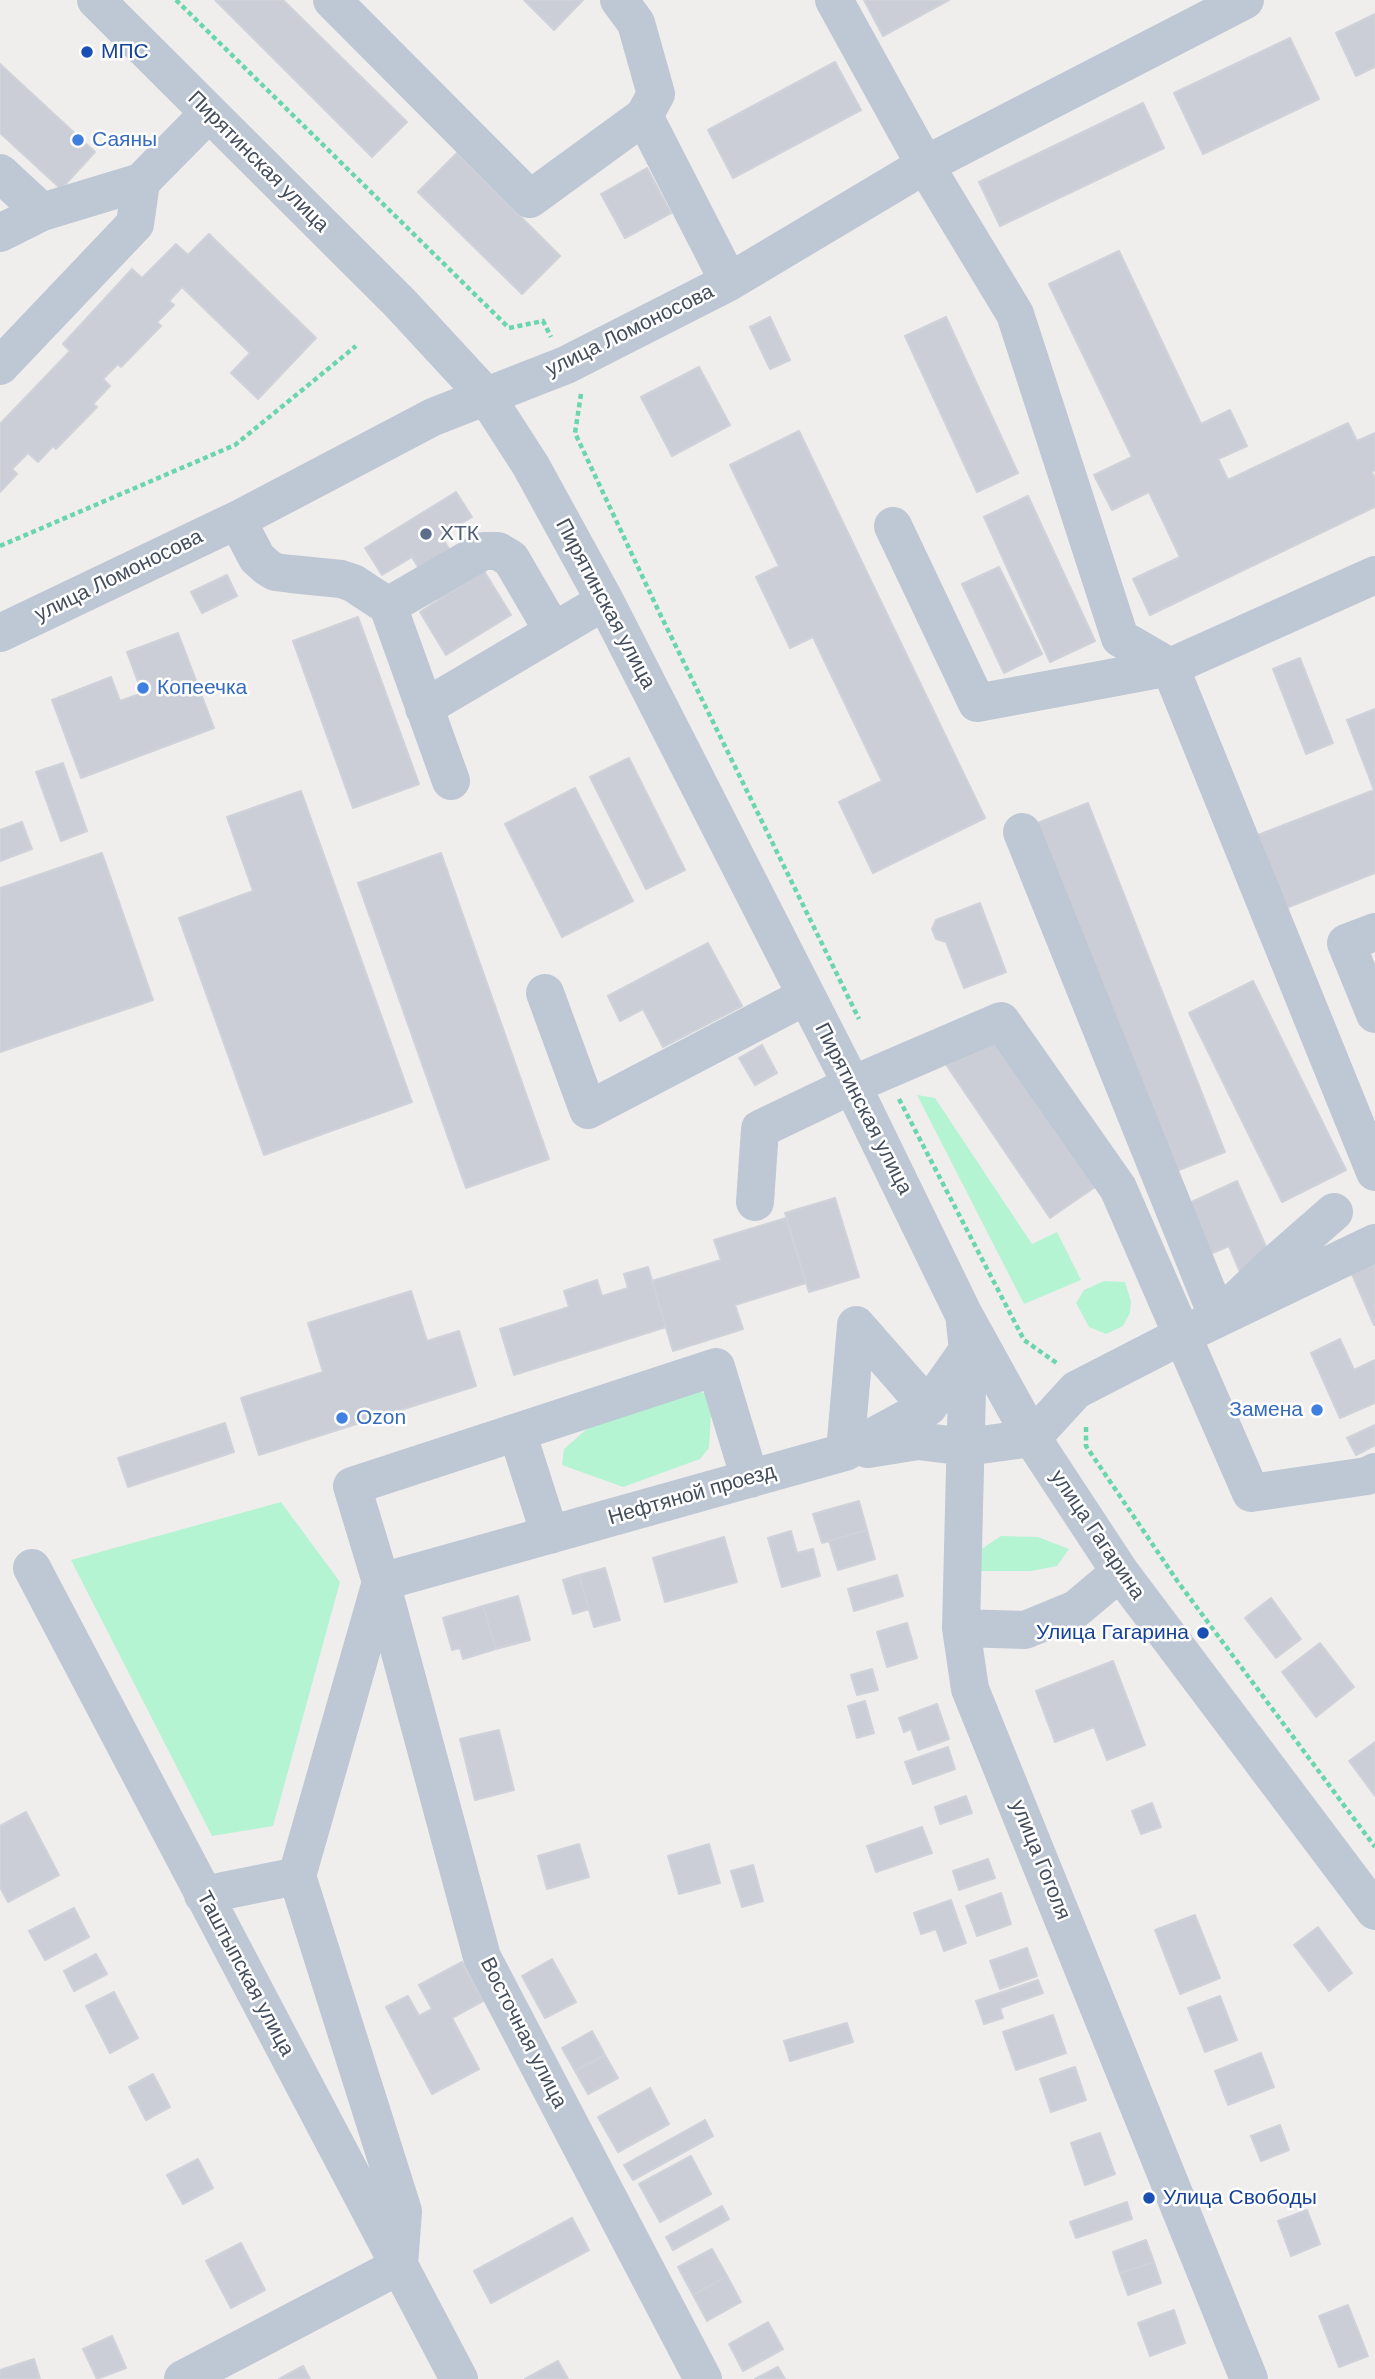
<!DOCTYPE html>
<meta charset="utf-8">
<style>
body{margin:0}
canvas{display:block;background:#f0eded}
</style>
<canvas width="1375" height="2379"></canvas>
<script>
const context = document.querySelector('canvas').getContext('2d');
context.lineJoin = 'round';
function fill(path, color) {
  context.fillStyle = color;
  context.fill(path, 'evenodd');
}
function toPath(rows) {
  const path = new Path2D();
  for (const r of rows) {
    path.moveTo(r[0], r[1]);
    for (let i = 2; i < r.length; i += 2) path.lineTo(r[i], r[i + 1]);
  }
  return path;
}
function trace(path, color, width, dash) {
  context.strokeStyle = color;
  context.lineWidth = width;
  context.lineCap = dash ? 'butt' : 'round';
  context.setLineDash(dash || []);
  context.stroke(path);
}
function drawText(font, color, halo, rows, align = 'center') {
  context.font = font + ' Arial,sans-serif';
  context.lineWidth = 5;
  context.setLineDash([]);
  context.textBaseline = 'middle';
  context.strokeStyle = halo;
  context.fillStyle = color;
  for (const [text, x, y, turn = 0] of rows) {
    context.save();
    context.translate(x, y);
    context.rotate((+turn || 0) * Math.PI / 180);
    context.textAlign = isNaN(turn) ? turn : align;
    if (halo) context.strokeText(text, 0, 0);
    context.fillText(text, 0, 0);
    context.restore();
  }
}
fill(toPath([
 [917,1095,935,1098,1032,1244,1057,1232,1081,1280,1024,1304],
 [1104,1281,1125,1282,1131,1301,1130,1313,1123,1326,1106,1334,1089,1327,1076,1303,1084,1290],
 [684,1384,712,1397,709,1448,700,1459,623,1487,562,1465,564,1449,621,1399],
 [281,1502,340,1582,273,1826,212,1836,71,1560],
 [1001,1536,1038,1537,1069,1549,1057,1566,1031,1571,977,1571,980,1550]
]), '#b5f4d3');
const building = toPath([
 [215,0,283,0,407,122,372,157,215,0],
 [524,0,583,0,554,30,524,0],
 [864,0,949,0,883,36,864,0],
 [1375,14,1375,67,1356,76,1336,33,1375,14],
 [1290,38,1319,99,1203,154,1174,93,1290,38],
 [835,62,861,110,733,178,708,130,835,62],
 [0,64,95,152,61,189,0,133,0,64],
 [1143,103,1164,148,1000,226,979,182,1143,103],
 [457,153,560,256,522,294,418,192,457,153],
 [647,168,671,213,625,238,601,194,647,168],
 [209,234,316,338,258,399,231,373,250,353,182,287,169,301,174,305,157,322,161,326,121,367,118,364,103,379,110,386,93,404,97,407,56,449,53,446,38,462,28,453,12,469,17,474,0,492,0,424,70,351,63,344,132,269,142,278,176,244,188,255,209,234],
 [1119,251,1201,424,1230,410,1247,446,1218,459,1228,480,1348,423,1357,441,1375,433,1375,470,1372,472,1375,479,1375,507,1150,615,1133,579,1180,557,1149,492,1112,510,1094,475,1132,457,1049,284,1119,251],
 [770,317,790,360,770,369,750,327,770,317],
 [946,317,1018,473,977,492,905,336,946,317],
 [699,367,730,425,672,456,641,397,699,367],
 [799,431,985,818,873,873,839,802,882,781,813,637,790,648,756,577,779,566,730,465,799,431],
 [456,492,472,517,441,536,469,581,438,600,412,557,382,575,365,548,456,492],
 [1028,496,1095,641,1050,662,984,517,1028,496],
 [999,567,1042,654,1004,673,962,584,999,567],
 [484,571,511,615,446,655,420,612,484,571],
 [227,575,237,596,202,613,191,592,227,575],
 [358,617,419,784,353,808,293,641,358,617],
 [178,633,214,728,81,778,52,700,111,677,120,701,142,693,127,652,178,633],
 [1300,658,1333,743,1306,754,1273,669,1300,658],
 [1375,709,1375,873,1286,908,1258,835,1374,790,1347,720,1375,709],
 [629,758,685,870,646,889,590,777,629,758],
 [63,763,87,831,61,841,36,772,63,763],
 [575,788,633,901,562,937,505,824,575,788],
 [301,791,412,1102,264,1155,179,918,253,891,227,817,301,791],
 [1088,803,1225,1152,1171,1173,1035,824,1088,803],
 [22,822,32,849,0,861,0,830,22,822],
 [102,853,153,1000,0,1052,0,888,102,853],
 [441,853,549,1159,466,1188,358,883,441,853],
 [980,903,1006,972,964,988,946,942,936,939,932,929,936,920,980,903],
 [708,943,742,1006,663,1047,643,1009,620,1021,608,996,708,943],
 [1253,981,1346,1170,1282,1202,1189,1013,1253,981],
 [992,1035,1095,1187,1050,1218,947,1066,992,1035],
 [762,1045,777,1073,755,1085,739,1058,762,1045],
 [1237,1181,1271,1258,1240,1272,1229,1246,1208,1255,1185,1205,1237,1181],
 [835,1198,859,1277,809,1292,785,1213,835,1198],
 [786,1218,806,1283,735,1305,743,1329,673,1351,652,1281,721,1260,714,1240,786,1218],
 [1375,1262,1375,1325,1374,1325,1351,1272,1375,1262],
 [648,1267,666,1327,514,1375,500,1329,569,1307,564,1291,597,1280,602,1296,628,1288,624,1274,648,1267],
 [411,1291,427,1341,459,1331,476,1386,259,1455,241,1398,323,1372,308,1323,411,1291],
 [1340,1339,1354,1370,1375,1360,1375,1403,1340,1418,1311,1353,1340,1339],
 [225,1423,234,1452,128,1487,118,1458,225,1423],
 [1375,1425,1375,1445,1356,1455,1347,1438,1375,1425],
 [859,1501,867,1530,822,1543,813,1514,859,1501],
 [867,1530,875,1559,838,1570,829,1541,867,1530],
 [791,1531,797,1553,813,1549,820,1576,782,1587,768,1538,791,1531],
 [724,1537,737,1582,665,1602,653,1558,724,1537],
 [605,1568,620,1620,594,1627,579,1575,605,1568],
 [579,1575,589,1609,573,1614,563,1580,579,1575],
 [897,1575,903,1596,854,1611,848,1589,897,1575],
 [518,1596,530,1640,496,1649,483,1606,518,1596],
 [1271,1598,1301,1639,1276,1658,1245,1618,1271,1598],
 [483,1606,496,1649,463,1659,460,1648,452,1650,443,1618,483,1606],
 [907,1623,917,1658,887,1667,877,1632,907,1623],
 [1320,1643,1354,1687,1316,1717,1282,1672,1320,1643],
 [1113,1661,1145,1745,1107,1760,1094,1727,1055,1742,1036,1691,1113,1661],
 [872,1669,878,1690,857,1695,851,1675,872,1669],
 [865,1701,874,1733,857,1738,848,1706,865,1701],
 [937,1704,949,1739,918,1750,911,1729,904,1732,899,1718,937,1704],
 [499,1730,514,1790,475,1800,460,1739,499,1730],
 [1375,1742,1375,1796,1349,1761,1375,1742],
 [948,1747,955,1769,913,1784,905,1762,948,1747],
 [966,1796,972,1813,940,1824,935,1807,966,1796],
 [1152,1803,1161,1827,1141,1834,1132,1811,1152,1803],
 [26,1812,59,1875,8,1902,0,1887,0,1826,26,1812],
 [922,1827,932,1853,876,1872,867,1846,922,1827],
 [579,1844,589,1877,547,1889,538,1856,579,1844],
 [709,1844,720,1883,679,1894,668,1856,709,1844],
 [988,1859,995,1878,959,1890,953,1871,988,1859],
 [753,1865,763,1901,742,1907,731,1871,753,1865],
 [1001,1893,1011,1924,977,1936,966,1906,1001,1893],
 [951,1900,966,1943,944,1951,936,1929,921,1934,914,1913,951,1900],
 [74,1908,89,1937,45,1960,29,1931,74,1908],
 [1195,1915,1220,1978,1180,1994,1155,1930,1195,1915],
 [1318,1927,1352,1973,1329,1991,1294,1945,1318,1927],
 [1027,1948,1037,1976,1000,1989,990,1961,1027,1948],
 [96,1954,107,1974,74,1991,64,1971,96,1954],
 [552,1959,576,2002,545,2018,522,1976,552,1959],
 [462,1962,483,2001,452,2018,479,2069,432,2094,386,2007,408,1996,419,2016,432,2009,419,1985,462,1962],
 [1038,1980,1043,1993,1000,2008,1003,2018,984,2024,976,2001,1038,1980],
 [114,1992,138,2038,110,2053,86,2006,114,1992],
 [1220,1996,1237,2040,1205,2052,1188,2008,1220,1996],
 [1053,2015,1066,2053,1016,2070,1003,2032,1053,2015],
 [847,2023,853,2042,790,2061,784,2041,847,2023],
 [592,2031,605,2055,575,2071,562,2048,592,2031],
 [1261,2053,1274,2087,1228,2105,1215,2071,1261,2053],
 [605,2055,618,2078,588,2094,575,2071,605,2055],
 [1075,2067,1086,2100,1051,2112,1040,2079,1075,2067],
 [153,2074,170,2107,146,2120,129,2087,153,2074],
 [650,2088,669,2124,618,2152,598,2117,650,2088],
 [705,2120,713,2136,633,2180,624,2165,705,2120],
 [1280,2125,1289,2150,1261,2161,1251,2136,1280,2125],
 [1100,2133,1115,2174,1085,2185,1071,2143,1100,2133],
 [691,2156,711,2194,660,2222,639,2184,691,2156],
 [198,2159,213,2188,183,2204,167,2175,198,2159],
 [1127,2202,1132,2219,1076,2238,1070,2222,1127,2202],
 [722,2206,729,2219,673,2250,666,2237,722,2206],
 [1307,2210,1320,2244,1291,2256,1278,2221,1307,2210],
 [572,2218,589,2250,491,2303,474,2271,572,2218],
 [1146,2240,1154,2262,1120,2273,1113,2252,1146,2240],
 [241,2243,265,2290,231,2308,206,2261,241,2243],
 [712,2249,727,2276,693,2295,678,2267,712,2249],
 [1154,2262,1161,2283,1128,2295,1120,2273,1154,2262],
 [727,2276,741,2302,707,2321,693,2295,727,2276],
 [1348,2305,1368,2356,1339,2367,1319,2316,1348,2305],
 [1174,2310,1185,2343,1150,2356,1138,2323,1174,2310],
 [768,2322,783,2349,743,2371,729,2344,768,2322],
 [112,2336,126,2368,97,2379,83,2349,112,2336],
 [34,2359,40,2379,0,2379,0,2370,34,2359],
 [558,2361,568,2379,525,2379,558,2361],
 [303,2366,310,2379,279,2379,303,2366],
 [778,2367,785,2379,755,2379,778,2367]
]);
fill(building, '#cbced6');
trace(building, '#d0d2da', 2);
trace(toPath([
 [176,0,509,328,543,321,551,337],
 [581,394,575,433,660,614,859,1019],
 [0,546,235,445,356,346],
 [899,1099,1024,1340,1058,1364],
 [1086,1427,1086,1446,1178,1582,1375,1847]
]), '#69d6ab', 4.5, [5, 3.5]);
trace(toPath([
 [96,0,400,303,486,396,531,466,605,601,852,1085,964,1315,1032,1438,1120,1572,1375,1911],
 [332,0,530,199,644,116,729,282],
 [619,0,636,23,656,94,644,116],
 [834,0,925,165,1015,314,1120,638,1170,667,1375,575],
 [0,173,42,212,141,182,209,113],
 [0,233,42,212],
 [0,366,135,224,141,182],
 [237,520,257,558,267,567,275,572,291,574,341,579,353,583,388,606,483,551,498,551,511,559,553,631],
 [893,526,977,703,1170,667,1375,1172],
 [388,606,451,781],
 [0,633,237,520,433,417,566,365,729,282,925,165,1245,0],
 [424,708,605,601],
 [1022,832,1218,1318,1270,1268,1334,1212],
 [1375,932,1346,943,1375,1014],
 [545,993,588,1110,806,996],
 [755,1202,760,1129,852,1085,1001,1021,1118,1188,1251,1493,1367,1476,1375,1472],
 [965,1323,968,1350,961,1628,970,1689,1249,2379],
 [517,1432,550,1535],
 [868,1449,918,1441,966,1447,1032,1438,1076,1390,1181,1336,1375,1243],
 [845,1452,856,1325,928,1407],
 [32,1568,459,2379],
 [381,1582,845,1452,928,1407,968,1350],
 [961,1628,1025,1630,1076,1609,1120,1572],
 [203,1895,297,1876],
 [183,2379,399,2266,403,2211,297,1876,381,1582],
 [703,2379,482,1957,381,1582,352,1486,716,1367,750,1479]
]), '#bec8d4', 38);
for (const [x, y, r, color] of [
 [87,52,7,"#1a4fb4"],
 [78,140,7,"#3f7fe0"],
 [426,534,7,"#5c6f8a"],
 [143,688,7,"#3f7fe0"],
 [1317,1410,7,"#3f7fe0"],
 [342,1418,7,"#3f7fe0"],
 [1203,1633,7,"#1a4fb4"],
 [1149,2198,7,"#1a4fb4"]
]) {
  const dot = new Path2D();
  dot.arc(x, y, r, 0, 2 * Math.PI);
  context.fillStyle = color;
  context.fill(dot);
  trace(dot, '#fff', 2.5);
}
drawText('21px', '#164399', '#fff', [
 ["МПС",101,52],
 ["Улица Гагарина",1189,1633,"right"],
 ["Улица Свободы",1163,2198]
], 'left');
drawText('21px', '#366cbe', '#fff', [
 ["Саяны",92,140],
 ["Копеечка",157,688],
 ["Замена",1303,1410,"right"],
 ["Ozon",356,1418]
], 'left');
drawText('21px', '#434e5d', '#fff', [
 ["Пирятинская улица",258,162,45],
 ["улица Ломоносова",630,331,-26],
 ["улица Ломоносова",119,576,-26],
 ["Пирятинская улица",605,604,62],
 ["Пирятинская улица",863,1109,63],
 ["Нефтяной проезд",692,1495,-16],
 ["улица Гагарина",1097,1535,56],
 ["улица Гоголя",1040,1860,68],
 ["Таштыпская улица",245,1974,62],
 ["Восточная улица",523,2033,63]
]);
drawText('21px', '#4e5e75', '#fff', [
 ["ХТК",440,534]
], 'left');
</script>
